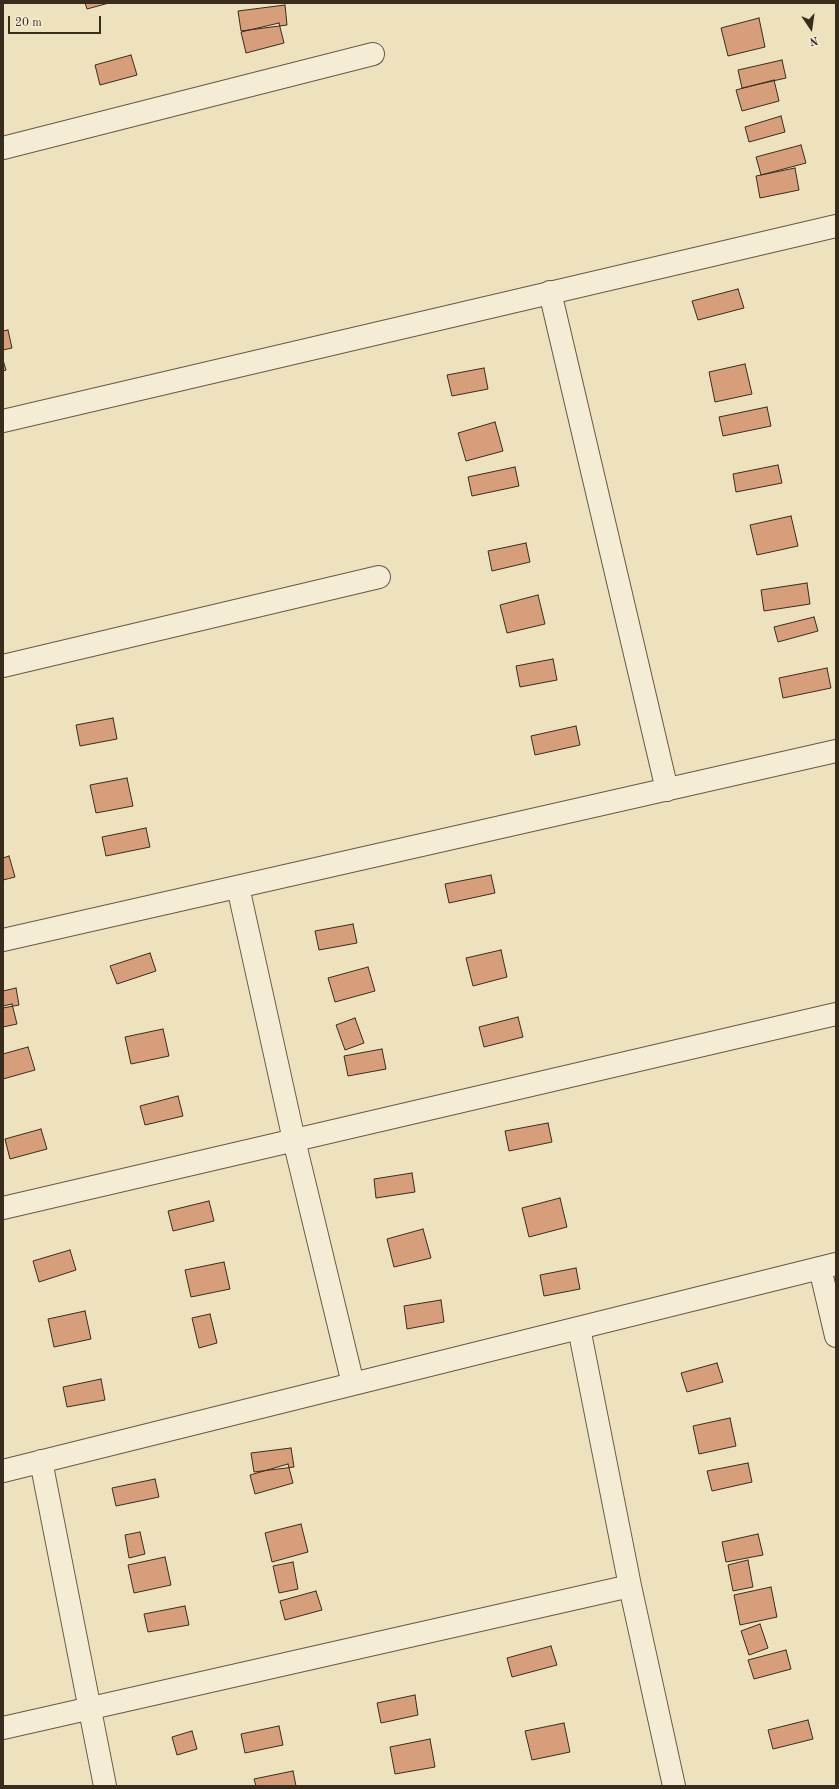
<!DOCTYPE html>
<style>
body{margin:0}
#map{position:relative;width:839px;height:1789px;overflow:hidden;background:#eee1be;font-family:"Old Standard TT",serif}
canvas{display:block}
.frame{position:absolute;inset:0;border:4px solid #392c1d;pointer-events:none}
.north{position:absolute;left:791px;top:8px;width:40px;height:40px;-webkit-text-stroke:3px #f4ecd5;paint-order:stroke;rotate:167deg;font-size:11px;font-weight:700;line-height:16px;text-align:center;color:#392c1d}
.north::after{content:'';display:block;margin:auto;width:14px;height:18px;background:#392c1d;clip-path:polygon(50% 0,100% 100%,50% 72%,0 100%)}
.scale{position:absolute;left:8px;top:16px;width:93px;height:18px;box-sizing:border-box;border:2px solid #392c1d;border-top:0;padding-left:5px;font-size:12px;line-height:14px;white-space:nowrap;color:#392c1d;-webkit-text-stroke:3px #f4ecd5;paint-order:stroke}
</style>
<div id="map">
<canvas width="839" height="1789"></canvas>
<div class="frame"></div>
<div class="north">N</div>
<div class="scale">20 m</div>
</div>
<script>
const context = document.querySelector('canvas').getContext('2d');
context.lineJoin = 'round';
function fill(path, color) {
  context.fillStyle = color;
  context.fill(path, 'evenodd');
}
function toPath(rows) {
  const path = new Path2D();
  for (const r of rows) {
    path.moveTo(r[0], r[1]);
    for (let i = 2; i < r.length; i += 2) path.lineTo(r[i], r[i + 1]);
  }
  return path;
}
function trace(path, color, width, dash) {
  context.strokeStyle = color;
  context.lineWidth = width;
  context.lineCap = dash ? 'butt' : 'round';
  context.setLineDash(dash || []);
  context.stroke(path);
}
const building = toPath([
 [85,3,109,3,87,9,85,3],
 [285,5,287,25,241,31,238,11,285,5],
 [759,18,765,47,728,56,721,28,759,18],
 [279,23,284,43,246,53,241,32,279,23],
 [131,55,137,75,100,85,95,65,131,55],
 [782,60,786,78,742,88,738,70,782,60],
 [774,80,779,101,742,111,736,90,774,80],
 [781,116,785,132,749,142,745,127,781,116],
 [801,145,806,163,761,175,756,157,801,145],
 [795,168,799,190,760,198,756,176,795,168],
 [738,289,744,308,698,320,692,301,738,289],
 [8,330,12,348,3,350,3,331,8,330],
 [3,360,6,370,3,371,3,360],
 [745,364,752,394,715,402,709,372,745,364],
 [484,368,488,389,452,396,447,375,484,368],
 [767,407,771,426,723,436,719,417,767,407],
 [495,422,503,451,466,461,458,433,495,422],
 [778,465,782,483,736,492,733,474,778,465],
 [515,467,519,486,472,496,468,477,515,467],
 [791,516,798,546,757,555,750,525,791,516],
 [526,543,530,562,492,571,488,551,526,543],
 [807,583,810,604,764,611,761,590,807,583],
 [538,595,545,624,507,633,500,605,538,595],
 [814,617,818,631,778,642,774,627,814,617],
 [553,659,557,680,520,687,516,666,553,659],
 [827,668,831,688,783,698,779,678,827,668],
 [113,718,117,739,80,746,76,725,113,718],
 [576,726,580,745,535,755,531,736,576,726],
 [127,778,133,806,96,813,90,785,127,778],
 [146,828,150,847,106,856,102,837,146,828],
 [9,856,15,877,3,880,3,858,9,856],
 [491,875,495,893,449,903,445,884,491,875],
 [353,924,357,943,319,950,315,931,353,924],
 [501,950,507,977,473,986,466,958,501,950],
 [150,953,156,971,117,984,110,966,150,953],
 [368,967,375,991,335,1002,328,978,368,967],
 [16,988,19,1005,3,1008,3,991,16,988],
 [12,1004,17,1024,3,1027,3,1006,12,1004],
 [518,1017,523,1037,484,1047,479,1027,518,1017],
 [355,1018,364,1043,345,1050,336,1025,355,1018],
 [163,1029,169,1056,131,1064,125,1037,163,1029],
 [28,1047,35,1070,3,1079,3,1054,28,1047],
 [382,1049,386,1069,348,1076,344,1056,382,1049],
 [178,1096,183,1116,145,1125,140,1106,178,1096],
 [548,1123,552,1142,509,1151,505,1131,548,1123],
 [41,1129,47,1149,10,1159,5,1139,41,1129],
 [412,1173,415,1192,376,1198,374,1179,412,1173],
 [560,1198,567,1227,529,1237,522,1208,560,1198],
 [209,1201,214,1221,173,1231,168,1211,209,1201],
 [423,1229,431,1258,394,1267,387,1239,423,1229],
 [70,1250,76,1270,39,1282,33,1261,70,1250],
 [224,1262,230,1289,191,1297,185,1270,224,1262],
 [576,1268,580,1289,544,1296,540,1275,576,1268],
 [441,1300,444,1322,407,1329,404,1306,441,1300],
 [85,1311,91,1339,54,1347,48,1319,85,1311],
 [210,1314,217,1343,199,1348,192,1318,210,1314],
 [717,1363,723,1382,687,1392,681,1373,717,1363],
 [101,1379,105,1400,67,1407,63,1387,101,1379],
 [730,1418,736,1446,699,1454,693,1426,730,1418],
 [291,1448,294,1467,254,1472,251,1453,291,1448],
 [748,1463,752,1482,712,1491,707,1471,748,1463],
 [288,1464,293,1483,255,1494,250,1475,288,1464],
 [155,1479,159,1497,116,1506,112,1488,155,1479],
 [301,1524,308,1552,272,1562,265,1533,301,1524],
 [140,1532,145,1554,129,1558,125,1535,140,1532],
 [758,1534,763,1555,726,1562,722,1542,758,1534],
 [165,1557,171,1585,134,1593,128,1565,165,1557],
 [748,1560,753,1587,733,1591,728,1565,748,1560],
 [293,1562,298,1589,279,1593,273,1566,293,1562],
 [771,1587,777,1617,740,1625,734,1595,771,1587],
 [316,1591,322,1610,285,1620,280,1601,316,1591],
 [185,1606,189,1625,148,1632,144,1614,185,1606],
 [760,1624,768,1648,749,1655,741,1631,760,1624],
 [551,1646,557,1665,512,1677,507,1658,551,1646],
 [786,1650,791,1669,754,1679,748,1660,786,1650],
 [415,1695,418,1715,381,1723,377,1703,415,1695],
 [808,1720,813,1739,773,1749,768,1730,808,1720],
 [564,1723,570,1752,532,1760,525,1731,564,1723],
 [279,1726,283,1745,245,1753,241,1734,279,1726],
 [192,1731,197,1749,177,1755,172,1737,192,1731],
 [430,1739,435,1767,395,1774,390,1747,430,1739],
 [293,1771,296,1786,256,1786,254,1779,293,1771]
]);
fill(building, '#d69e7a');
trace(building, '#392c1d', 1);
const street = toPath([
 [3,148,373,54],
 [550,292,667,790],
 [3,421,836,226],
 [3,666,379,577],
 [238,887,294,1140,353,1384],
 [3,940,836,751],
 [3,1208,836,1014],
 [820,1268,836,1336],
 [579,1328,630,1586,674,1786],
 [41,1461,105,1786],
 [3,1471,836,1264],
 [3,1728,630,1586]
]);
trace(street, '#665945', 24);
trace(street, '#f4ecd5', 22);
</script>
